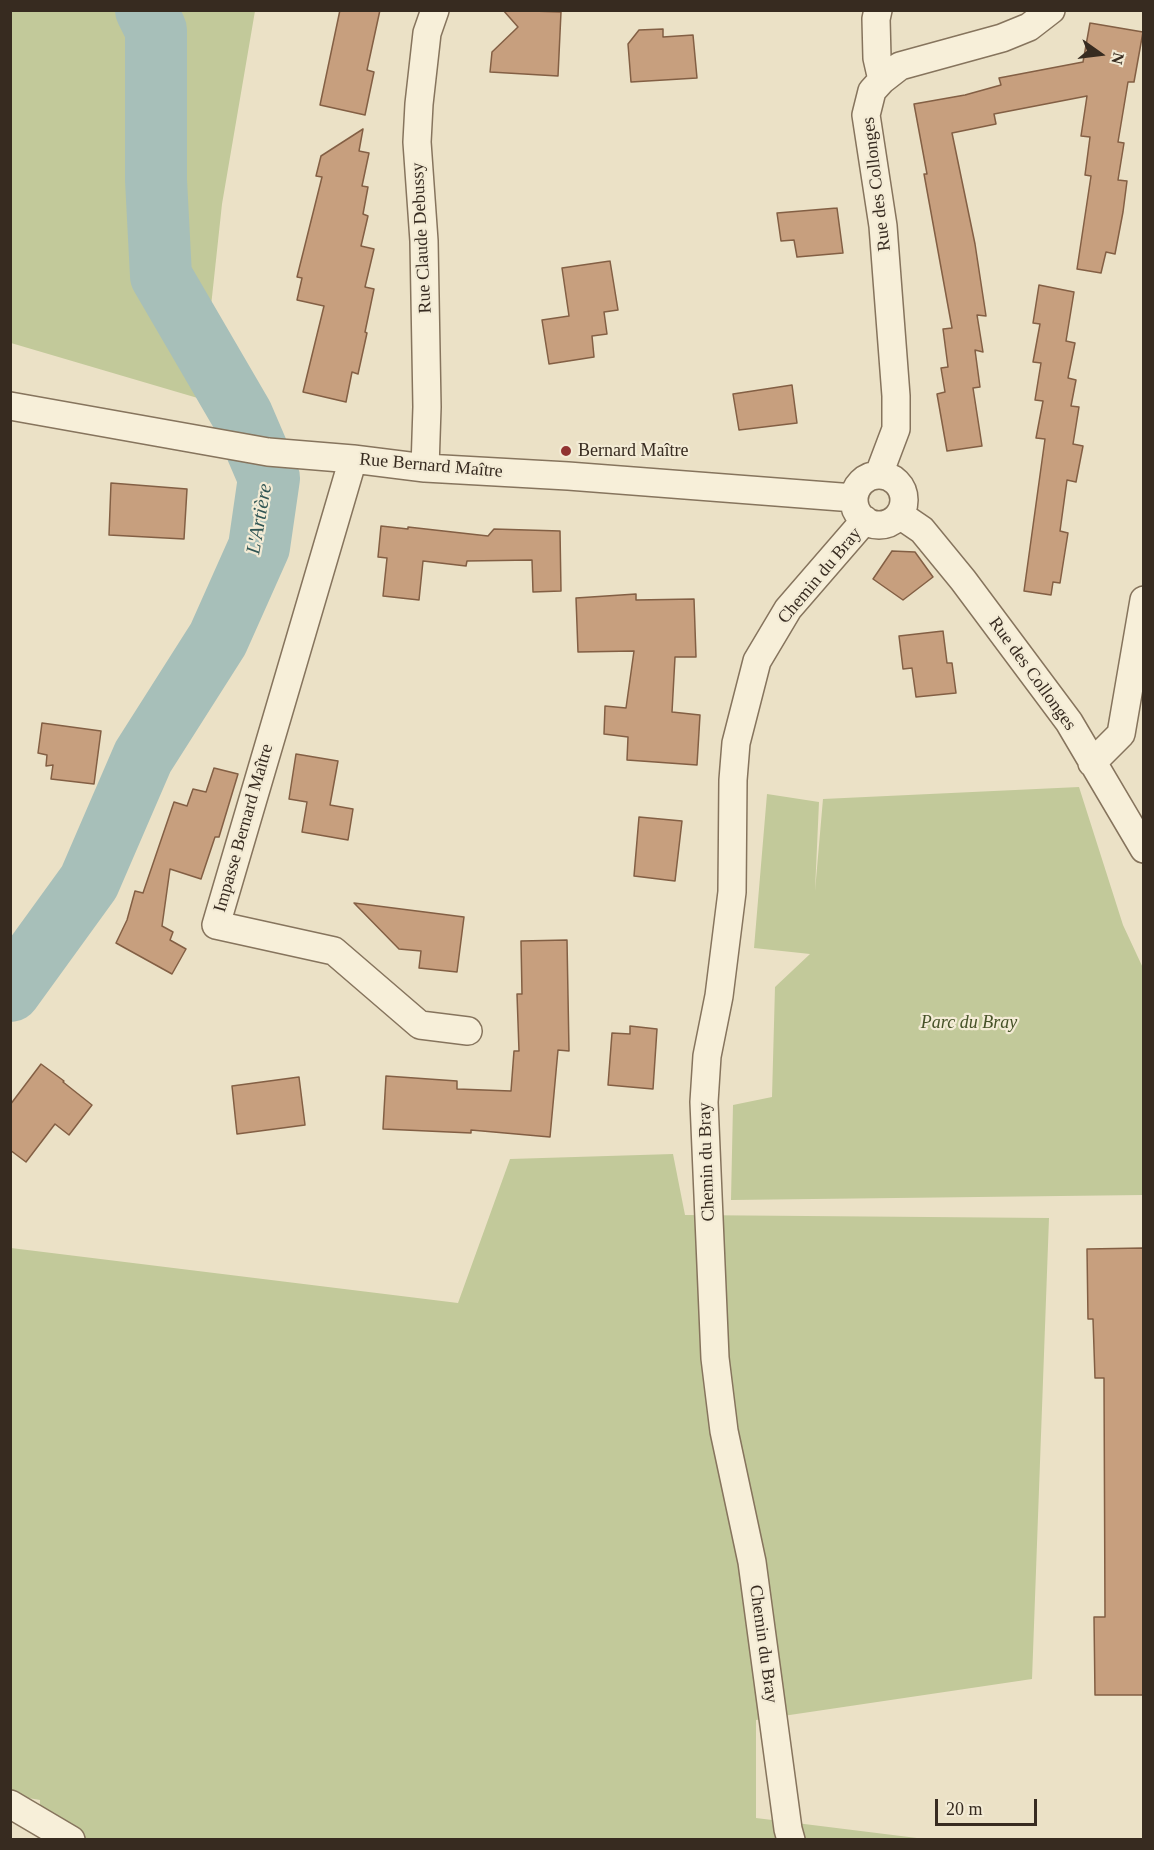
<!DOCTYPE html>
<meta charset="utf-8">
<style>
body{margin:0}
#map{position:relative;width:1154px;height:1850px;overflow:hidden;background:#ebe1c6;font-family:Georgia,serif}
canvas{display:block}
.frame{position:absolute;inset:0;border:12px solid #372b20;pointer-events:none}
.north{position:absolute;left:1070px;top:24px;width:60px;height:60px;-webkit-text-stroke:4px #f3ebd5;paint-order:stroke;rotate:104deg;font-size:16px;font-weight:700;line-height:24px;text-align:center;color:#372b20}
.north::after{content:'';display:block;margin:auto;width:21px;height:27px;background:#372b20;clip-path:polygon(50% 0,100% 100%,50% 72%,0 100%)}
.scale{position:absolute;left:935px;top:1799px;width:102px;height:27px;box-sizing:border-box;border:3px solid #372b20;border-top:0;padding-left:8px;font-size:18px;line-height:21px;white-space:nowrap;color:#372b20;-webkit-text-stroke:4px #f3ebd5;paint-order:stroke}
</style>
<div id="map">
<canvas width="1154" height="1850"></canvas>
<div class="frame"></div>
<div class="north">N</div>
<div class="scale">20 m</div>
</div>
<script>
const context = document.querySelector('canvas').getContext('2d');
context.lineJoin = 'round';
function fill(path, color) {
  context.fillStyle = color;
  context.fill(path, 'evenodd');
}
function toPath(rows) {
  const path = new Path2D();
  for (const r of rows) {
    if (r.length === 3) {
      path.moveTo(r[0] + r[2], r[1]);
      path.arc(r[0], r[1], r[2], 0, 2 * Math.PI);
      continue;
    }
    path.moveTo(r[0], r[1]);
    for (let i = 2; i < r.length; i += 2) path.lineTo(r[i], r[i + 1]);
  }
  return path;
}
function trace(path, color, width, dash) {
  context.strokeStyle = color;
  context.lineWidth = width;
  context.lineCap = dash ? 'butt' : 'round';
  context.setLineDash(dash || []);
  context.stroke(path);
}
function drawText(font, color, halo, rows, align = 'center') {
  context.font = font + ' Georgia,serif';
  context.lineWidth = 4.5;
  context.setLineDash([]);
  context.textBaseline = 'middle';
  context.strokeStyle = halo;
  context.fillStyle = color;
  for (const [text, x, y, turn = 0] of rows) {
    context.save();
    context.translate(x, y);
    context.rotate((+turn || 0) * Math.PI / 180);
    context.textAlign = isNaN(turn) ? turn : align;
    if (halo) context.strokeText(text, 0, 0);
    context.fillText(text, 0, 0);
    context.restore();
  }
}
fill(toPath([
 [10,11,255,11,222,204,201,399,11,343],
 [1079,787,1123,925,1143,968,1143,1195,731,1200,733,1105,772,1097,775,987,810,954,754,948,767,794,819,802,815,891,823,799],
 [673,1154,685,1215,1049,1218,1032,1679,756,1720,756,1818,925,1839,39,1840,40,1800,11,1795,11,1248,458,1303,510,1159]
]), '#c2c99a');
trace(toPath([
 [10,991,89,882,143,757,218,639,259,547,269,478,242,415,161,276,156,180,156,30,146,10]
]), '#a7bfb9', 62);
const building = toPath([
 [340,10,380,10,367,70,374,72,365,115,320,105,340,10],
 [503,10,561,12,558,76,490,72,492,52,518,27,503,10],
 [1090,23,1143,32,1134,82,1128,82,1118,142,1124,143,1118,180,1127,181,1123,212,1115,254,1106,252,1101,273,1077,269,1091,176,1085,175,1090,137,1081,136,1087,96,994,114,996,124,952,133,975,244,986,316,977,315,983,352,975,350,980,387,973,388,982,446,947,451,937,394,945,392,941,368,948,367,943,329,952,328,924,174,927,174,914,104,965,95,1001,85,999,78,1083,62,1090,23],
 [663,29,663,37,693,35,697,78,631,82,628,44,639,30,663,29],
 [363,129,359,151,369,153,362,186,368,187,363,214,368,216,361,246,374,249,365,287,374,289,365,332,367,333,358,374,352,372,346,402,303,392,324,306,297,300,302,278,297,277,322,177,316,176,321,156,363,129],
 [837,208,843,253,797,257,794,240,781,241,777,213,837,208],
 [610,261,618,310,604,312,607,334,592,336,594,357,549,364,542,320,569,316,562,268,610,261],
 [1039,285,1074,292,1066,341,1075,343,1068,378,1076,380,1071,406,1079,407,1073,444,1083,446,1076,482,1067,480,1060,531,1068,533,1060,583,1053,582,1051,595,1024,591,1045,439,1036,438,1043,401,1035,400,1041,363,1033,362,1040,324,1033,323,1039,285],
 [792,385,797,423,739,430,733,394,792,385],
 [111,483,187,489,184,539,109,535,111,483],
 [381,526,408,529,408,527,488,536,494,529,560,531,561,591,533,592,532,560,467,561,466,566,423,561,419,600,383,596,387,558,378,557,381,526],
 [892,551,915,552,933,577,903,600,873,579,892,551],
 [636,594,636,600,694,599,696,657,675,657,672,712,700,715,697,765,627,760,628,737,604,734,605,706,626,708,634,651,578,652,576,598,636,594],
 [943,631,947,663,952,663,956,693,916,697,912,668,903,669,899,636,943,631],
 [42,723,101,731,94,784,51,779,53,765,46,766,47,755,38,753,42,723],
 [296,754,338,761,330,805,353,809,348,840,302,832,307,802,289,799,296,754],
 [214,768,238,774,219,837,215,837,201,879,170,869,162,926,173,932,170,940,186,949,172,974,116,943,127,920,135,891,143,893,174,802,187,806,193,789,206,792,214,768],
 [639,817,682,821,675,881,634,876,639,817],
 [354,903,464,917,457,972,419,968,421,951,399,949,354,903],
 [567,940,569,1051,558,1050,550,1137,471,1130,471,1133,383,1129,386,1076,457,1081,457,1089,511,1091,514,1051,519,1051,517,994,522,994,521,941,567,940],
 [630,1026,657,1029,653,1089,608,1085,612,1033,630,1034,630,1026],
 [41,1064,64,1081,63,1082,92,1105,69,1135,55,1124,26,1162,10,1150,10,1105,41,1064],
 [299,1077,305,1125,237,1134,232,1086,299,1077],
 [1143,1248,1143,1695,1095,1695,1094,1617,1105,1617,1104,1378,1095,1378,1093,1319,1088,1319,1087,1249,1143,1248]
]);
fill(building, '#c79f7e');
trace(building, '#835f44', 1.5);
const minor = toPath([
 [878,10,876,19,877,58,882,80],
 [10,406,268,452,353,459,425,468,568,476,854,498],
 [353,459,216,925,334,951,420,1025,468,1031],
 [425,468,427,407,424,241,417,142,419,104,427,33,435,10],
 [879,474,896,429,896,396,883,226,866,115,872,91,882,80,900,66,1002,38,1029,27,1051,10],
 [879,500,25],
 [900,515,922,530,963,580,1069,722,1144,849],
 [1092,763,1121,734,1144,600],
 [10,1804,71,1840],
 [791,1840,788,1829,752,1562,724,1431,715,1358,704,1102,707,1056,719,996,732,892,733,780,736,743,757,661,788,609,865,520]
]);
trace(minor, '#86745d', 30);
trace(minor, '#f7efd9', 27);
for (const [x, y, r, color] of [
 [566,451,6,"#913331"]
]) {
  const dot = new Path2D();
  dot.arc(x, y, r, 0, 2 * Math.PI);
  context.fillStyle = color;
  context.fill(dot);
  trace(dot, '#f3ebd5', 2);
}
drawText('18px', '#372b20', '#f3ebd5', [
 ["Rue des Collonges",877,184,-97],
 ["Rue Claude Debussy",422,238,-93],
 ["Rue Bernard Maître",431,466,5],
 ["Chemin du Bray",820,576,-50],
 ["Rue des Collonges",1032,674,54],
 ["Impasse Bernard Maître",244,828,-74],
 ["Chemin du Bray",707,1162,-92],
 ["Chemin du Bray",763,1644,82]
]);
drawText('18px', '#372b20', '#f3ebd5', [
 ["Bernard Maître",578,451]
], 'left');
drawText('italic 18px', '#465228', '#f3ebd5', [
 ["Parc du Bray",969,1023]
]);
drawText('italic 20px', '#305554', '#f3ebd5', [
 ["L'Artière",260,519,-80]
]);
</script>
